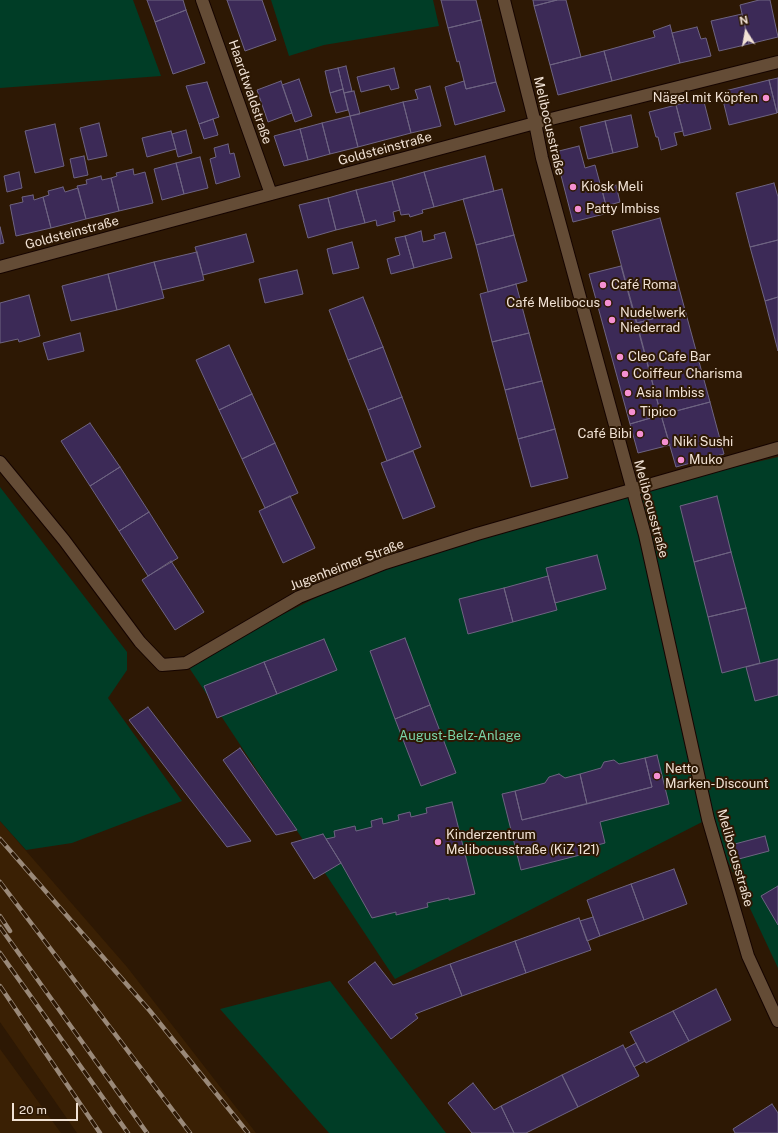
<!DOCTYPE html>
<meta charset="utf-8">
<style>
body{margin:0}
#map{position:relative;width:778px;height:1133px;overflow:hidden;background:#2d1804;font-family:"Public Sans",sans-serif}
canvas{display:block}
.north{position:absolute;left:726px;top:12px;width:40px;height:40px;-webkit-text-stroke:3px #2d1804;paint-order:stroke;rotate:349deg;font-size:11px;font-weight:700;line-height:16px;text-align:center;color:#f1e2d5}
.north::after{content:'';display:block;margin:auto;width:14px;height:18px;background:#f1e2d5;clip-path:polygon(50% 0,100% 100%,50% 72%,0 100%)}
.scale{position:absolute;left:12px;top:1103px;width:66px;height:18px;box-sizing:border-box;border:2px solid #f1e2d5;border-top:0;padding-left:5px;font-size:12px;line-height:14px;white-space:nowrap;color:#f1e2d5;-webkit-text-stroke:3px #2d1804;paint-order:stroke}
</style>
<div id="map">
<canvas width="778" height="1133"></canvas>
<div class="north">N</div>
<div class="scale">20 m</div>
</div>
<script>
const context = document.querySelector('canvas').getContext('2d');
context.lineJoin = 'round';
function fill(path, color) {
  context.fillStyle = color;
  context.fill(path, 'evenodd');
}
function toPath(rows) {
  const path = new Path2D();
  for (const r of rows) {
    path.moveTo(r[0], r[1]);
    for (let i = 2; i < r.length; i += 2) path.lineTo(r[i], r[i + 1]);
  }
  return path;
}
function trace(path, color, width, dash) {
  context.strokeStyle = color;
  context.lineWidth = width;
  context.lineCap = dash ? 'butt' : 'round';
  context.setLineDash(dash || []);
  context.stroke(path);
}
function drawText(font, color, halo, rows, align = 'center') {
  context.font = font + ' "Public Sans",sans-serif';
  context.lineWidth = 4;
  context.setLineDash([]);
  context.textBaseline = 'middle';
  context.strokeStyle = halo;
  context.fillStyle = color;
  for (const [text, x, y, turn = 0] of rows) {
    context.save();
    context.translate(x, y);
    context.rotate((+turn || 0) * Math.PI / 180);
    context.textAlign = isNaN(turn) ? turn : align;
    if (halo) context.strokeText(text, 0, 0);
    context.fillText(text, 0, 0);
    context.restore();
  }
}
fill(toPath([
 [0,821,127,967,256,1133,77,1133,0,1022],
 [0,1049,61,1133,0,1133]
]), '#3a2004');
fill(toPath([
 [0,0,133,0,161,76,0,88],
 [271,0,433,0,439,26,324,45,289,56],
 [778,457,778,968,708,819,395,979,186,663,385,563,632,491],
 [0,487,127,652,127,670,108,698,182,801,72,843,26,850,0,821],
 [330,981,446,1133,329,1133,220,1009]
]), '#003d26');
const building = toPath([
 [147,0,183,0,186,10,155,22,147,0],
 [227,0,262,0,276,40,245,51,227,0],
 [441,0,476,0,481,20,448,28,441,0],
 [533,0,557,0,534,6,533,0],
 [557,0,566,0,581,57,550,65,534,6,557,0],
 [759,0,770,0,778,37,749,44,740,5,759,0],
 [186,10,205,63,173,74,155,22,186,10],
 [742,14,749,44,719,51,711,21,742,14],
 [481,20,496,82,466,89,459,61,457,62,448,28,481,20],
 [670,25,680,63,612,81,604,51,655,37,653,31,670,25],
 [697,27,701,39,706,38,711,56,680,63,672,33,697,27],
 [604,51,612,81,558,95,550,65,604,51],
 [346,66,352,91,344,93,338,68,346,66],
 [338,68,343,89,330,93,325,71,338,68],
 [394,68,399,88,391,90,389,85,361,92,357,77,394,68],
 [778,78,778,112,777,113,769,80,778,78],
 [299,79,312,116,295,122,282,85,299,79],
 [769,80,777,113,729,125,721,92,769,80],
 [281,81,292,113,268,122,257,90,281,81],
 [464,81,466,89,496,82,505,111,455,125,445,87,464,81],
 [207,82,219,117,199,124,186,86,207,82],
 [430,86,441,126,411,133,403,102,418,99,415,90,430,86],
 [343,89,348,110,336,113,330,93,343,89],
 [354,91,360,114,350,116,344,93,354,91],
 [703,98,711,129,684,136,676,105,703,98],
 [403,102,411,133,358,147,350,116,403,102],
 [676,105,683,131,674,133,677,145,661,150,658,137,656,137,649,112,676,105],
 [631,115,638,147,613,153,605,121,631,115],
 [350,116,358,147,330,154,322,123,350,116],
 [213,119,218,135,204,139,199,124,213,119],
 [605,121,613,153,588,159,580,127,605,121],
 [99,123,107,156,88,160,80,128,99,123],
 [322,123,330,154,308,160,300,129,322,123],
 [55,124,64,166,35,173,25,131,55,124],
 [300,129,308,160,284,166,274,136,300,129],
 [186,130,192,153,178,157,172,134,186,130],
 [171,131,176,149,147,157,142,138,171,131],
 [228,144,230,154,234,153,240,177,216,184,210,159,216,157,214,148,228,144],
 [579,146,585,168,595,165,608,213,573,222,555,152,579,146],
 [84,156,88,175,74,178,70,159,84,156],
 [485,156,494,191,434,207,424,172,485,156],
 [200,157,208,188,184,194,176,163,200,157],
 [176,163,184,194,162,200,154,169,176,163],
 [133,169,134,175,145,172,153,203,119,211,111,178,117,176,116,173,133,169],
 [19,172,22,188,7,192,4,176,19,172],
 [424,172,434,207,422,210,423,213,410,217,409,214,401,215,392,181,424,172],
 [101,176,102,180,111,178,119,211,86,219,77,186,87,184,86,180,101,176],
 [392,181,400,210,393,212,395,221,377,226,376,220,365,223,356,190,392,181],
 [774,183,778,197,778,240,750,247,736,193,774,183],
 [616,185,620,202,606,206,602,189,616,185],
 [63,187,65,192,78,188,86,219,51,228,43,197,49,195,48,191,63,187],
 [502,189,514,235,476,245,463,199,502,189],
 [356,190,365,223,336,230,328,198,356,190],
 [33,195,34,200,43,197,51,228,16,236,10,205,23,202,22,197,33,195],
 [328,198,336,230,308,238,299,205,328,198],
 [660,218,685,310,637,323,612,231,660,218],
 [0,227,4,243,0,244,0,227],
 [421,231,423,242,435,239,434,235,445,232,452,258,414,268,405,236,421,231],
 [246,234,254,262,203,275,195,247,246,234],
 [514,235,527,281,488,292,476,245,514,235],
 [405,236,414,268,391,274,387,259,400,255,395,238,405,236],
 [778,240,778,297,765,301,750,247,778,240],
 [352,242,359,268,333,274,327,249,352,242],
 [197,252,204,280,162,290,154,262,197,252],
 [154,262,164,298,117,310,108,274,154,262],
 [621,266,661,415,630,424,589,274,621,266],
 [297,270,303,294,265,303,259,279,297,270],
 [108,274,117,310,71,321,62,286,108,274],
 [516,284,529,333,492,342,480,294,516,284],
 [29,295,40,336,19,342,18,339,0,343,0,303,29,295],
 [363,297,383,347,348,360,329,310,363,297],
 [778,297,778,351,765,301,778,297],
 [685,310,710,402,661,415,637,323,685,310],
 [80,333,84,351,48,360,43,343,80,333],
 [529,333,542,381,505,390,492,342,529,333],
 [229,345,252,394,219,410,196,360,229,345],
 [383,347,402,397,368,410,348,360,383,347],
 [542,381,555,429,518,439,505,390,542,381],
 [252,394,275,443,242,459,219,410,252,394],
 [402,397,421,447,387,461,368,410,402,397],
 [710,402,724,454,676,467,661,415,710,402],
 [661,415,670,445,638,453,630,424,661,415],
 [90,423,120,467,90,486,61,441,90,423],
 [555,429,568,478,531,487,518,439,555,429],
 [275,443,298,493,265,508,242,459,275,443],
 [413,451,435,507,403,519,381,463,413,451],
 [120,467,149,512,119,531,90,486,120,467],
 [290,496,315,548,283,563,259,511,290,496],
 [717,496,731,552,694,562,680,506,717,496],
 [149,512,178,558,148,576,119,531,149,512],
 [731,552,746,608,708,617,694,562,731,552],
 [597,555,606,589,555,603,546,568,597,555],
 [171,561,204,612,175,630,142,580,171,561],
 [548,576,557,610,513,622,504,588,548,576],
 [504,588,513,622,468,634,459,599,504,588],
 [746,608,760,663,722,673,708,617,746,608],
 [405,638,430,705,395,719,370,651,405,638],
 [324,639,337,670,277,694,264,662,324,639],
 [778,659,778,695,755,701,746,667,778,659],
 [264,662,277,694,217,718,204,686,264,662],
 [430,705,456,773,421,786,395,719,430,705],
 [148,707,251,841,227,847,129,720,148,707],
 [240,748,297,830,276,835,223,760,240,748],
 [657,755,669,804,600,822,605,843,583,849,584,854,521,870,502,794,515,791,522,820,652,787,645,758,657,755],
 [645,758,652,787,587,804,580,774,601,768,604,762,614,760,619,764,645,758],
 [559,774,565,778,580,774,587,804,522,820,515,791,545,783,549,777,559,774],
 [452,802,475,894,449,900,449,898,427,903,428,907,396,915,396,912,372,918,341,863,326,839,335,837,334,831,355,826,356,831,372,827,371,821,382,818,383,824,399,820,398,815,410,812,411,817,427,813,426,808,452,802],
 [323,834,341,863,314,879,291,843,323,834],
 [765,836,769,851,735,860,731,845,765,836],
 [674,869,687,904,644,920,631,884,674,869],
 [631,884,644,920,600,936,587,900,631,884],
 [778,886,778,925,761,896,778,886],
 [593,917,600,936,587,941,580,921,593,917],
 [579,918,591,950,526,973,515,941,579,918],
 [515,941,526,973,462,996,450,964,515,941],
 [375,962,393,985,450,964,462,996,415,1014,418,1018,391,1039,348,982,375,962],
 [716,989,731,1020,689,1041,673,1011,716,989],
 [673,1011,689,1041,646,1063,630,1032,673,1011],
 [636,1043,645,1061,634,1067,625,1049,636,1043],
 [623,1045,639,1076,578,1107,562,1075,623,1045],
 [562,1075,578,1107,526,1133,514,1133,501,1106,562,1075],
 [473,1083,494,1110,501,1106,514,1133,472,1133,448,1103,473,1083],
 [772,1104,778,1113,778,1133,735,1133,733,1129,772,1104]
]);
fill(building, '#3c2a57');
trace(building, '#6e6482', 1);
const street = toPath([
 [202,0,271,194],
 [504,0,535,123,542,158,645,535,708,819,748,956,778,1021],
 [0,267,535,123,778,62],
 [0,462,64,540,140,642,162,665,186,663,299,597,385,563,477,534,778,448]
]);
trace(street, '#150400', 14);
trace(street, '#644c36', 12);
const rail = toPath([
 [0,839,150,1011,248,1133],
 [0,882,190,1133],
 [0,916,10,931],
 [0,927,147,1133],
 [0,953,128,1133],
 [0,986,100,1133]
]);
trace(rail, '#9a8979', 4.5);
trace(rail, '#2d1804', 3, [9]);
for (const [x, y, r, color] of [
 [766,98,4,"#f590d1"],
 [573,187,4,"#f590d1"],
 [578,209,4,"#f590d1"],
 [603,285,4,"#f590d1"],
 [608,303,4,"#f590d1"],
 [612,320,4,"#f590d1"],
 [620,357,4,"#f590d1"],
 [625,374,4,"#f590d1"],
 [628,393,4,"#f590d1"],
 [632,412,4,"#f590d1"],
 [640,434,4,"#f590d1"],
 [665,442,4,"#f590d1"],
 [681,460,4,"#f590d1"],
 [657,776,4,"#f590d1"],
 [438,842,4,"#f590d1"]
]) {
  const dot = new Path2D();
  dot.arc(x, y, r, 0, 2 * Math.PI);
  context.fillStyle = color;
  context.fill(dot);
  trace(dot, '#2d1804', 1.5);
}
drawText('13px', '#f1e2d5', '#2d1804', [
 ["Haardtwaldstraße",250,92,71],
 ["Melibocusstraße",549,126,77],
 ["Goldsteinstraße",385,149,-15],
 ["Goldsteinstraße",72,233,-15],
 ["Melibocusstraße",651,509,75],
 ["Jugenheimer Straße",347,565,-21],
 ["Melibocusstraße",735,858,74]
]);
drawText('13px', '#f1e2d5', '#2d1804', [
 ["Nägel mit Köpfen",758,98,"right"],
 ["Kiosk Meli",581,187],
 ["Patty Imbiss",586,209],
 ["Café Roma",611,285],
 ["Café Melibocus",600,303,"right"],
 ["Nudelwerk",620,313],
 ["Niederrad",620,328],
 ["Cleo Cafe Bar",628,357],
 ["Coiffeur Charisma",633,374],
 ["Asia Imbiss",636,393],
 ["Tipico",640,412],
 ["Café Bibi",632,434,"right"],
 ["Niki Sushi",673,442],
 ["Muko",689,460],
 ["Netto",665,769],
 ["Marken-Discount",665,784],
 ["Kinderzentrum",446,835],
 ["Melibocusstraße (KiZ 121)",446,850]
], 'left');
drawText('13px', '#7ad4a8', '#2d1804', [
 ["August-Belz-Anlage",460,736]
]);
</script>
